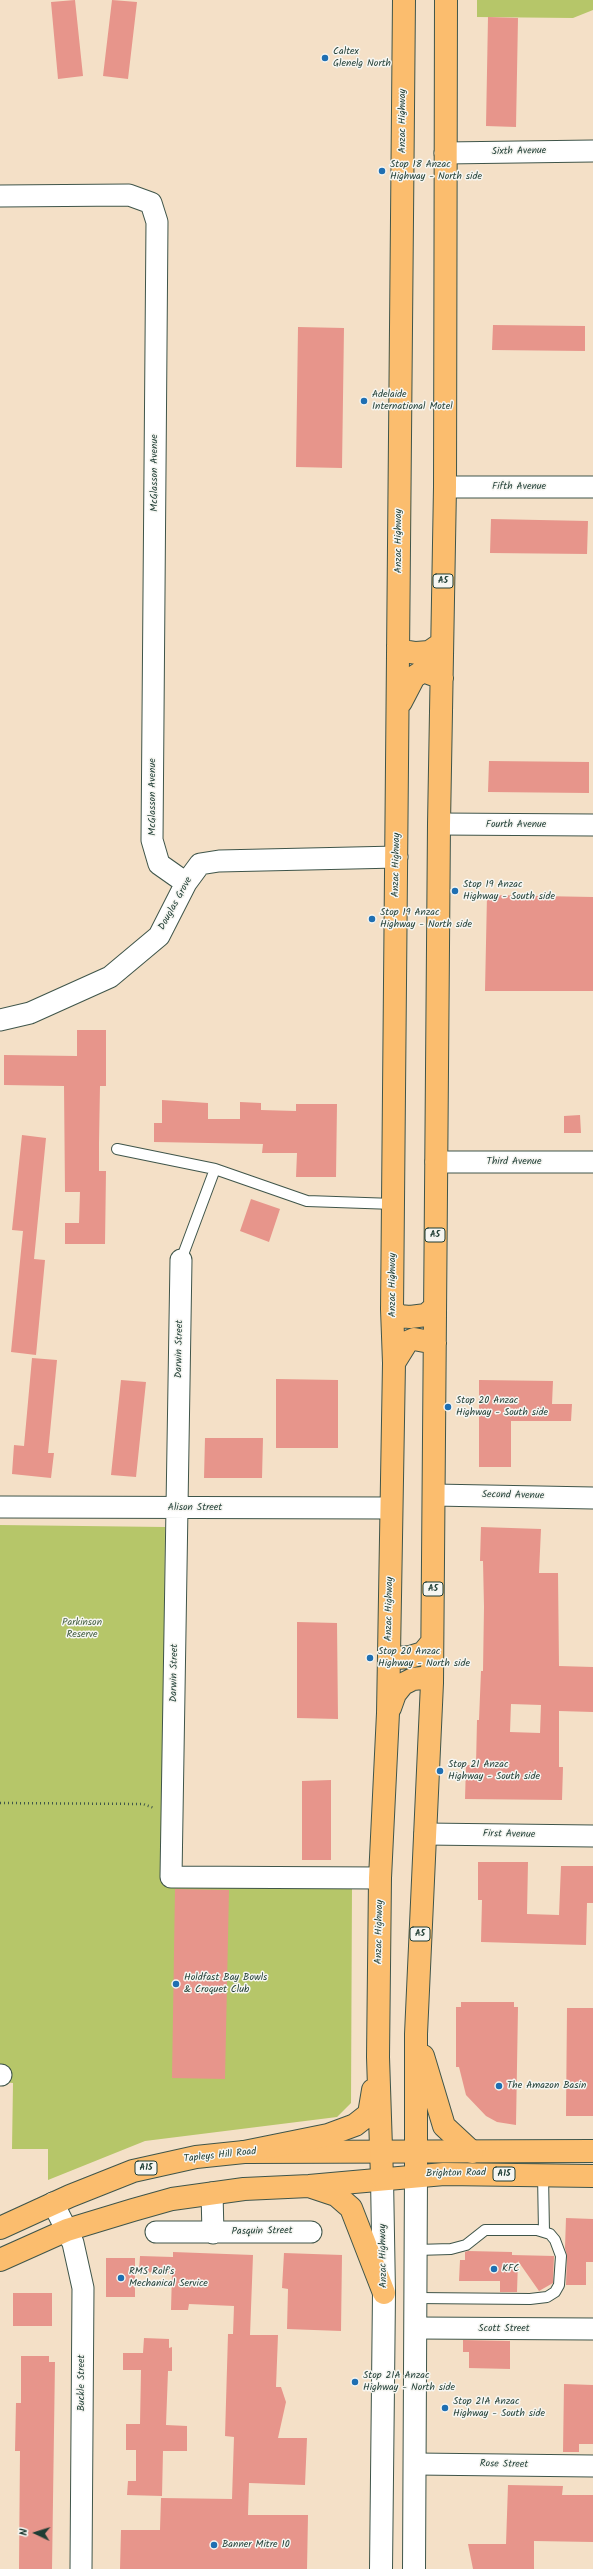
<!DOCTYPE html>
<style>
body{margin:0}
#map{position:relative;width:593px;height:2569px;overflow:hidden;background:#f4e0c7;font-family:Kalam,sans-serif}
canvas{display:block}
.north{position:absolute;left:16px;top:2513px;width:40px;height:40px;-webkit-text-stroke:3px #f6f6f2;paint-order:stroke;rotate:274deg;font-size:11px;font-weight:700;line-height:16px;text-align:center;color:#1f3d34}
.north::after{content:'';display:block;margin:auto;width:14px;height:18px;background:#1f3d34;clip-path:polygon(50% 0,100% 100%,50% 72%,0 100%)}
</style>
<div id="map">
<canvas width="593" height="2569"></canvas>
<div class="north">N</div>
</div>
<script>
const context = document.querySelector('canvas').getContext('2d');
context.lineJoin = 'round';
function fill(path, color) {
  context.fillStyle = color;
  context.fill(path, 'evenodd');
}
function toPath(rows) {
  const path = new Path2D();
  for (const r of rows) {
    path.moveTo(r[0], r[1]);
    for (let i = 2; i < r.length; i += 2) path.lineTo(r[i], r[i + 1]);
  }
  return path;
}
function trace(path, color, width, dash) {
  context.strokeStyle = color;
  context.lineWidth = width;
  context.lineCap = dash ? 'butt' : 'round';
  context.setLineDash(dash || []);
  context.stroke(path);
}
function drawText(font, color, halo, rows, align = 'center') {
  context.font = font + ' Kalam,sans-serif';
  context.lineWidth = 3;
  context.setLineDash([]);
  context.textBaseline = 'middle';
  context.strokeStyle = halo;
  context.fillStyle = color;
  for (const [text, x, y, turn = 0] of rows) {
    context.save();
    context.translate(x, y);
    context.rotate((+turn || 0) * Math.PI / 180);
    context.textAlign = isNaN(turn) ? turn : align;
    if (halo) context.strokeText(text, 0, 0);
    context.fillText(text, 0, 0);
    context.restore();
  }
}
fill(toPath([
 [477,0,593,0,593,10,573,18,477,17],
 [0,1525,165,1527,163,1884,352,1885,351,2103,337,2117,145,2141,48,2180,48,2149,12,2149,13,2083,0,2082]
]), '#b6c669');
fill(toPath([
 [75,0,83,76,58,79,51,2],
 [112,0,137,2,128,79,103,76],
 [488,17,518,18,516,127,486,126],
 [493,325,585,326,585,351,492,350],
 [298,327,344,328,342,468,296,467],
 [491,519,588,521,587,554,490,553],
 [489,761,589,762,589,793,488,792],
 [487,895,593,897,593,991,485,991],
 [77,1030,106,1030,106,1086,100,1086,99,1143,99,1171,106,1171,105,1244,65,1244,65,1223,79,1223,80,1192,65,1192,64,1086,4,1085,4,1055,77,1056],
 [162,1100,208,1103,208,1119,240,1119,240,1102,261,1103,261,1110,296,1111,296,1104,337,1104,336,1177,296,1177,297,1153,262,1153,263,1144,154,1142,154,1123,162,1123],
 [580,1115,581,1133,564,1133,564,1116],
 [22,1135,46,1138,34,1259,45,1260,36,1355,11,1352,23,1231,12,1230],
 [251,1199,280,1209,269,1242,240,1231],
 [32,1358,57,1360,48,1453,54,1453,51,1478,12,1474,14,1445,24,1446],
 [276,1379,338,1380,338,1448,276,1448],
 [121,1380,146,1382,136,1477,111,1475],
 [479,1380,553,1381,552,1404,572,1404,571,1421,511,1421,511,1467,479,1467],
 [205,1438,263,1438,262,1478,204,1478],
 [481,1527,541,1529,539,1573,558,1573,559,1666,593,1667,593,1712,559,1711,559,1767,563,1767,562,1800,465,1799,466,1765,476,1765,477,1720,479,1720,481,1671,483,1671,484,1607,483,1561,480,1561],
 [511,1704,541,1705,540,1733,510,1732],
 [297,1622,337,1623,338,1719,297,1718],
 [331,1780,331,1860,302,1860,302,1781],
 [478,1862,528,1862,527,1914,559,1915,561,1866,593,1866,593,1903,587,1903,586,1945,481,1942,482,1900,478,1900],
 [175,1889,229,1890,225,2079,172,2078],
 [461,2002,514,2002,514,2007,518,2007,516,2125,497,2122,486,2116,466,2095,459,2067,456,2067,456,2007,461,2007],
 [567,2008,593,2008,593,2116,566,2116],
 [566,2218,593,2219,593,2262,586,2262,586,2285,566,2285,567,2256,565,2248],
 [468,2251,512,2252,512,2255,554,2256,553,2283,539,2291,518,2261,517,2292,500,2292,500,2281,459,2281,460,2260,465,2260,465,2252],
 [173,2252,253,2255,250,2335,278,2335,276,2387,281,2387,286,2402,278,2438,307,2438,305,2485,249,2483,248,2515,308,2515,307,2569,120,2569,121,2530,160,2530,161,2498,232,2499,234,2437,225,2436,228,2334,233,2334,234,2306,189,2304,188,2310,171,2310,172,2273,139,2272,140,2256,173,2257],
 [284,2253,342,2255,341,2331,287,2329,288,2289,282,2288],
 [106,2258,135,2258,135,2297,106,2297],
 [13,2293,52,2293,52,2326,13,2326],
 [144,2338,169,2339,169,2348,172,2347,172,2371,168,2371,166,2425,187,2426,187,2451,163,2451,162,2496,127,2495,128,2481,136,2481,136,2450,126,2450,126,2424,140,2424,141,2370,123,2370,123,2353,143,2353],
 [463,2340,510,2341,510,2369,469,2368,469,2352,463,2352],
 [21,2356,49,2356,49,2362,55,2362,52,2569,19,2569,20,2451,15,2451,16,2403,21,2403],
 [564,2384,593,2385,593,2444,579,2444,579,2452,563,2452],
 [508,2485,563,2486,562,2495,593,2495,593,2542,534,2541,534,2569,473,2569,468,2544,506,2544]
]), '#e7958b');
const service = toPath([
 [117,1149,215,1169],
 [181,1260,215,1169,307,1201,394,1204],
 [543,2175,544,2232],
 [416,2250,451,2249,466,2245,485,2230,537,2230,550,2234,555,2240,561,2256,559,2285,555,2292,547,2297,530,2299,416,2298]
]);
const minor = toPath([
 [445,153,593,151],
 [0,196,129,195,151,203,157,222,152,840,159,864,186,883],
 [445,487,593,487],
 [439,824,593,825],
 [0,1020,30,1013,110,977,159,936,186,883,200,864,219,861,397,857],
 [436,1162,593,1162],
 [181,1260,171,1877,380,1878],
 [434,1495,593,1498],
 [0,1507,391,1508],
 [425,1834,593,1836],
 [0,2075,1,2075],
 [212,2193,213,2233],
 [53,2203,73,2243,83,2288,81,2569],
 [156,2232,311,2232],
 [416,2328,593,2329],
 [416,2464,593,2466]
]);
const tertiary = toPath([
 [381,2569,384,2293,382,2178],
 [414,2569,416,2175]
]);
const primary = toPath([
 [312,2187,336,2195,351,2208,384,2293],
 [0,2228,70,2196,133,2171,196,2157,244,2152,593,2151],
 [0,2260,67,2230,133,2210,172,2199,244,2189,309,2186,444,2174,593,2176]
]);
const trunk = toPath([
 [398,646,403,651,416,653,429,652,442,643],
 [401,702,414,677,423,671,442,678],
 [392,1309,399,1316,410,1317,426,1315,435,1307],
 [394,1363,407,1342,414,1339,435,1343],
 [389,1651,396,1658,410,1657,423,1653,432,1642],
 [390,1708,395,1694,403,1684,413,1679,422,1678,432,1683],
 [423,2056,444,2126,472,2152],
 [244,2152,328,2135,355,2125,369,2114,373,2090],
 [416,2175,416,2034,432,1683,439,824,445,487,446,0],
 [382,2178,378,2057,380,1878,388,1713,394,1363,392,1309,404,0]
]);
trace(service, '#3f554a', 12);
trace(minor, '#3f554a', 23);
trace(tertiary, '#3f554a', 24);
trace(primary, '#3f554a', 24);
trace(trunk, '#3f554a', 24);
trace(toPath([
 [0,1803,143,1804,154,1808]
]), '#3f554a', 2.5, [1, 3]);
trace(service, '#fff', 10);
trace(minor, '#fff', 21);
trace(tertiary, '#fff', 22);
trace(primary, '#fbbd6e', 22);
trace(trunk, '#fbbd6e', 22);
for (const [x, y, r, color] of [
 [325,58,4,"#1f6fb2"],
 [382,171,4,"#1f6fb2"],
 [364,401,4,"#1f6fb2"],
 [455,891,4,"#1f6fb2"],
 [372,919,4,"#1f6fb2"],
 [448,1407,4,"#1f6fb2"],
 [370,1658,4,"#1f6fb2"],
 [440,1771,4,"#1f6fb2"],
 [176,1984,4,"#1f6fb2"],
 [499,2086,4,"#1f6fb2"],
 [494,2269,4,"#1f6fb2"],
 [121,2278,4,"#1f6fb2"],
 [355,2382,4,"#1f6fb2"],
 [445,2408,4,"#1f6fb2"],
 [214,2545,4,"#1f6fb2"]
]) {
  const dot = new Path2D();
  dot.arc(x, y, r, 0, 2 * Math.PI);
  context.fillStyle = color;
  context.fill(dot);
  trace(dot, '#f6f6f2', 1.5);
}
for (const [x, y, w] of [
 [443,581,20],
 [435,1235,20],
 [433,1589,20],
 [420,1934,20],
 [146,2168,22],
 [504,2174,22]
]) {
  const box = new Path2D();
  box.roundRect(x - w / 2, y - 7, w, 14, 3);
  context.fillStyle = '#f6f6f2';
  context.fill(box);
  trace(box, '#1f3d34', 1);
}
drawText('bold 9px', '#1f3d34', null, [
 ["A5",443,581],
 ["A5",435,1235],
 ["A5",433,1589],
 ["A5",420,1934],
 ["A15",146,2168],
 ["A15",504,2174]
]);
drawText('10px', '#1f3d34', '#f6f6f2', [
 ["Caltex",333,52],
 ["Glenelg North",333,64],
 ["Stop 18 Anzac",390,165],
 ["Highway - North side",390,177],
 ["Adelaide",372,395],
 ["International Motel",372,407],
 ["Stop 19 Anzac",463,885],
 ["Highway - South side",463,897],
 ["Stop 19 Anzac",380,913],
 ["Highway - North side",380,925],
 ["Stop 20 Anzac",456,1401],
 ["Highway - South side",456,1413],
 ["Stop 20 Anzac",378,1652],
 ["Highway - North side",378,1664],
 ["Stop 21 Anzac",448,1765],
 ["Highway - South side",448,1777],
 ["Holdfast Bay Bowls",184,1978],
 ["& Croquet Club",184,1990],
 ["The Amazon Basin",507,2086],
 ["KFC",502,2269],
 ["RMS Rolf's",129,2272],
 ["Mechanical Service",129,2284],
 ["Stop 21A Anzac",363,2376],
 ["Highway - North side",363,2388],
 ["Stop 21A Anzac",453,2402],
 ["Highway - South side",453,2414],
 ["Banner Mitre 10",222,2545]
], 'left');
drawText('10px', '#1f3d34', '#f6f6f2', [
 ["Anzac Highway",403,121,-90],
 ["Sixth Avenue",519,152,-1],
 ["McGlasson Avenue",155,473,-90],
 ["Fifth Avenue",519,487],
 ["Anzac Highway",399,541,-90],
 ["McGlasson Avenue",153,797,-90],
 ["Fourth Avenue",516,825],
 ["Anzac Highway",397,865,-89],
 ["Douglas Grove",176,904,-61],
 ["Third Avenue",514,1162],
 ["Anzac Highway",393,1285,-90],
 ["Darwin Street",180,1349,-89],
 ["Second Avenue",513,1496,1],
 ["Alison Street",195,1508],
 ["Anzac Highway",390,1609,-89],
 ["Darwin Street",175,1673,-89],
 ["First Avenue",509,1835,1],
 ["Anzac Highway",380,1932,-89],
 ["Tapleys Hill Road",220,2156,-6],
 ["Brighton Road",456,2174,-1],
 ["Pasquin Street",262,2232,-1],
 ["Anzac Highway",384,2256,-91],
 ["Scott Street",504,2329],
 ["Buckle Street",82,2383,-90],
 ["Rose Street",504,2465,1]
]);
drawText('10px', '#455f41', '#f6f6f2', [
 ["Parkinson",82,1623],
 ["Reserve",82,1635]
]);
</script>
